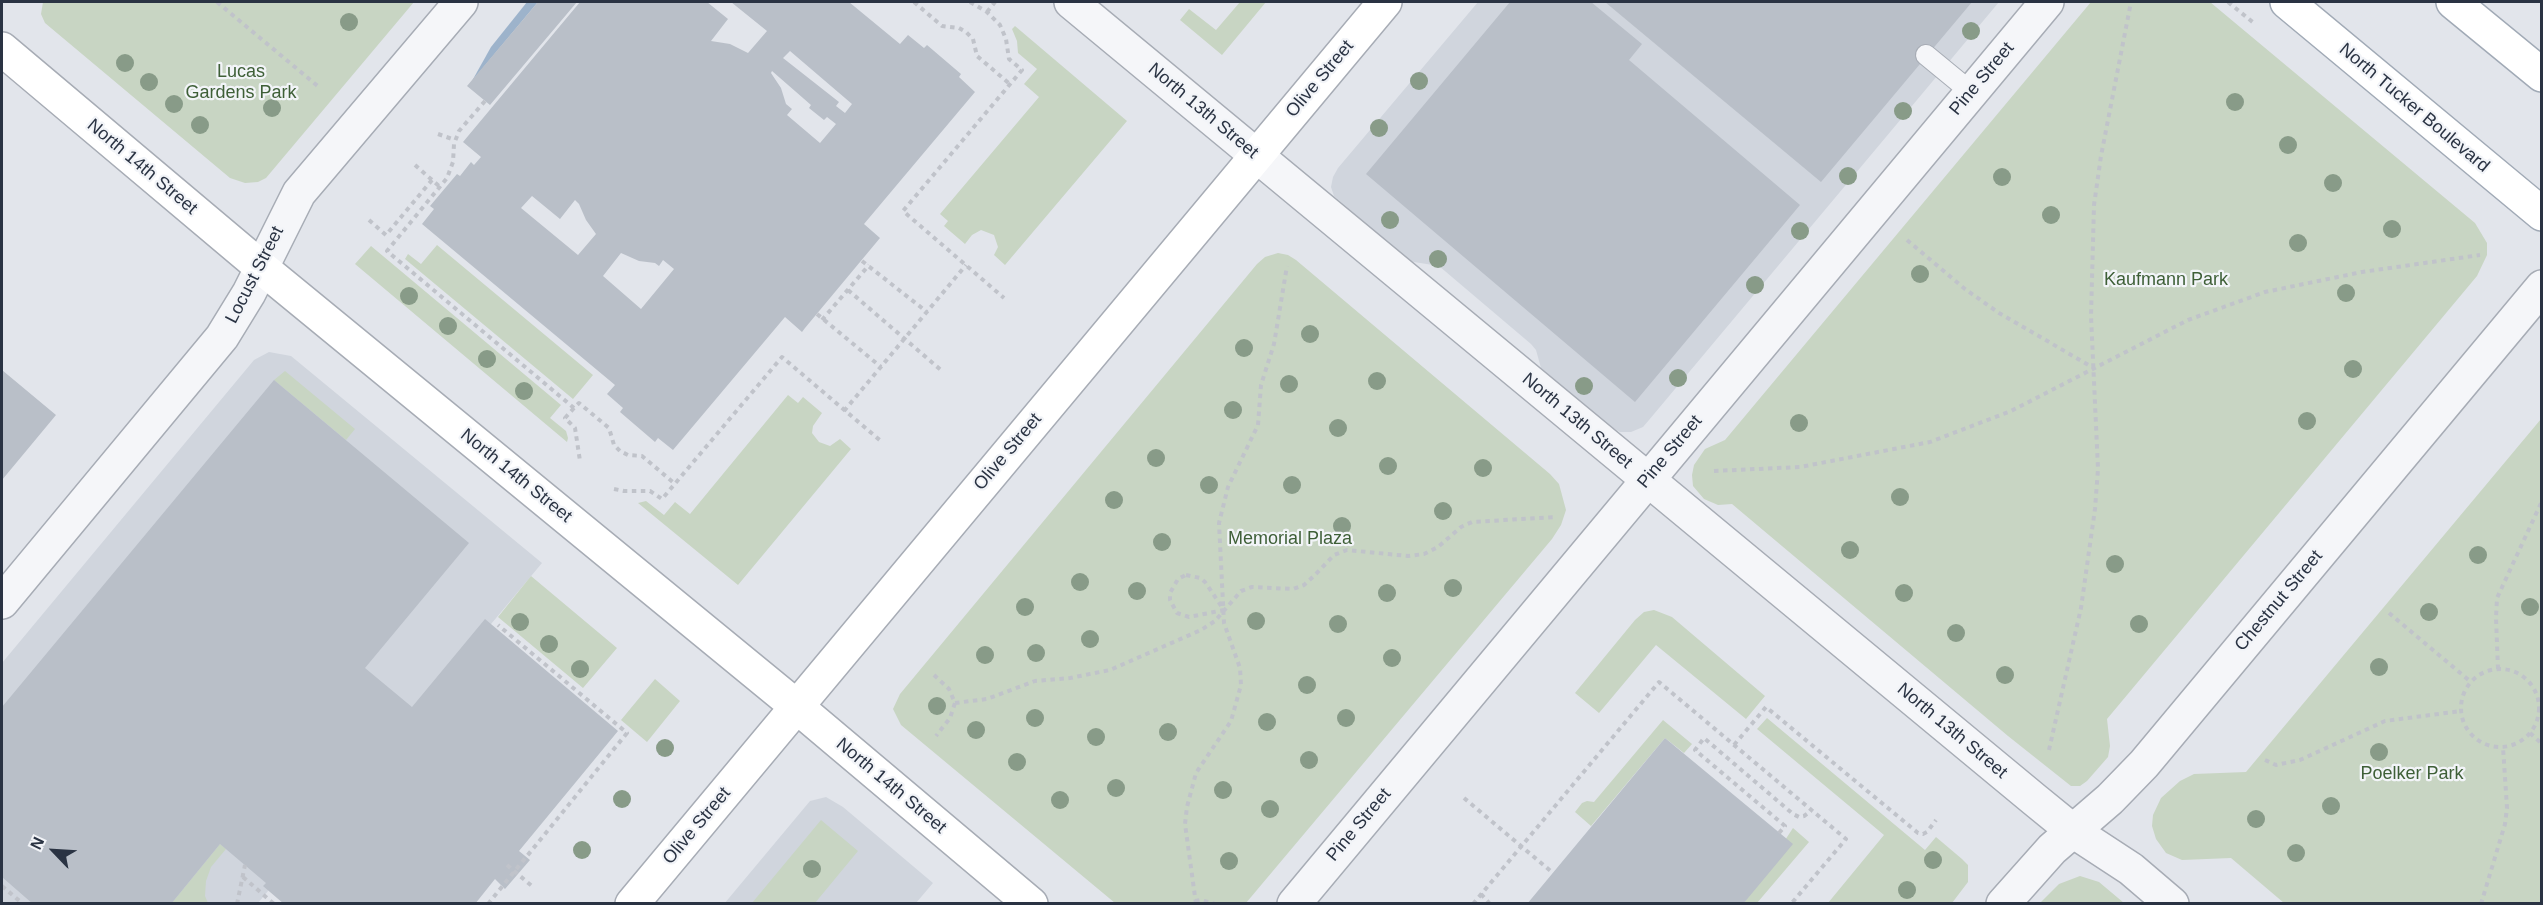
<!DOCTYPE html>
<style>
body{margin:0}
#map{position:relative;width:2543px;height:905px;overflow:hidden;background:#e2e5eb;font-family:Helvetica,sans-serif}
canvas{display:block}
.frame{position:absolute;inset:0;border:3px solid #2a3343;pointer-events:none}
.north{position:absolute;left:24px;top:821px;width:60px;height:60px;-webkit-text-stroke:4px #f2f4f8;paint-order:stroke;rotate:295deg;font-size:16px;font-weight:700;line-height:24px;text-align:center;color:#2a3343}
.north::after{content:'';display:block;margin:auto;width:21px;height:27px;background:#2a3343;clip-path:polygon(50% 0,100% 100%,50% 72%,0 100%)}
</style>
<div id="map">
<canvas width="2543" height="905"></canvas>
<div class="frame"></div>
<div class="north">N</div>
</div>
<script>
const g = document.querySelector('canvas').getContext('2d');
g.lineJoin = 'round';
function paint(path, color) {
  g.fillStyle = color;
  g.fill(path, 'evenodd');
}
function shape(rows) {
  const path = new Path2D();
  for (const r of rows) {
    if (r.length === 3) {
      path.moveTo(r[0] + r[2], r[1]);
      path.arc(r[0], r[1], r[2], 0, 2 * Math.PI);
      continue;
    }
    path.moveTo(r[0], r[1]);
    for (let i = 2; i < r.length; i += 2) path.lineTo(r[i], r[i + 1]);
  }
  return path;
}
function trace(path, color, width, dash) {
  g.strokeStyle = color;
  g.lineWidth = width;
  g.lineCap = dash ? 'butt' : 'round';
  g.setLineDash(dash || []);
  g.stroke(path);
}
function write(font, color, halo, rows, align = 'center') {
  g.font = font + ' Helvetica,sans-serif';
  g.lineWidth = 4.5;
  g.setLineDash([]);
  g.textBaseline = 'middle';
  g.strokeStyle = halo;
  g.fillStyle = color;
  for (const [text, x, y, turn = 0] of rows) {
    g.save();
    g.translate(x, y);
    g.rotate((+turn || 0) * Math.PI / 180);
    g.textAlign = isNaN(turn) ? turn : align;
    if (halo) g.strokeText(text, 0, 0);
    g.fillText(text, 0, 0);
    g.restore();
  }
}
paint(shape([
 [1478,2,1999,2,1649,420,1643,427,1631,432,1620,432,1609,426,1546,374,1541,368,1536,350,1531,344,1439,266,1414,262,1406,259,1334,196,1331,187,1333,177,1338,168],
 [269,352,291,356,542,563,258,903,2,904,2,663,254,360],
 [826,797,843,807,933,883,916,903,724,904,810,801]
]), '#d0d5dd');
paint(shape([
 [43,2,414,2,266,178,258,182,245,183,230,178,45,23,41,14],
 [1240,2,1266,2,1222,55,1180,20,1189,9,1216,30],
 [2091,2,2210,2,2475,223,2487,243,2487,255,2477,276,2107,719,2110,746,2108,757,2087,781,2080,786,2071,786,2008,736,1732,504,1718,505,1704,499,1693,486,1692,475,1694,465,1705,449,1725,440],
 [1015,26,1127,121,1005,265,994,255,998,247,994,235,981,230,972,235,965,244,944,226,948,221,940,214,1039,97,1024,84,1037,69,1018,53,1017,41,1012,29],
 [437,245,593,375,573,399,405,259,408,254,421,264],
 [371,246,561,405,550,418,566,431,568,438,567,442,355,264],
 [1278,253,1288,255,1296,260,1550,474,1559,484,1566,510,1561,525,1552,539,1246,903,1115,903,901,725,893,709,900,694,1257,264,1265,257],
 [285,371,355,429,346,440,274,380],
 [788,395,798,403,803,397,822,413,813,426,812,433,819,442,830,446,840,439,851,449,738,585,638,503,646,501,664,515,675,502,690,514],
 [2541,419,2541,903,2284,903,2231,858,2182,860,2166,853,2156,839,2152,826,2153,815,2161,798,2180,781,2194,774,2246,772],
 [531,576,617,648,583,688,498,617],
 [1654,610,1672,617,1765,696,1746,719,1656,645,1599,713,1575,693,1635,620,1644,612],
 [655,679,680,701,647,742,621,720],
 [1767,718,1925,850,1936,837,1962,859,1968,865,1968,882,1952,903,1828,903,1884,835,1757,729],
 [1663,720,1692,744,1684,753,1665,738,1591,826,1575,812,1582,803,1587,801,1594,802],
 [821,820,858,851,815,903,752,903],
 [1793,828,1809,842,1757,903,1743,904],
 [220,844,226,849,211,867,206,881,205,896,208,903,171,904],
 [2080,876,2099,882,2124,903,2040,903,2059,884]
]), '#c8d5c3');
paint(shape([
 [527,2,538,2,472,81,491,47]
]), '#9db3cb');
paint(shape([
 [538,2,577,2,490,105,467,86],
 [580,2,707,2,728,19,711,41,730,44,748,53,767,31,731,2,849,2,900,44,908,35,924,48,927,45,961,74,959,77,975,92,864,224,880,238,805,328,802,332,785,317,673,450,658,438,655,442,620,412,623,408,607,394,615,385,422,224,434,209,430,206,457,174,460,176,471,162,474,165,481,157,463,142],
 [790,51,852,104,845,113,836,106,839,102,783,58],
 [772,71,811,105,809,108,824,120,827,117,836,124,820,143,787,115,792,109,786,104,781,88,771,73],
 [532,196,560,219,575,200,579,204,586,220,596,234,578,255,521,208],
 [621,253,639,261,655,263,659,266,663,260,674,269,641,309,603,276],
 [1510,2,1591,2,1642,44,1629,60,1800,205,1635,402,1366,174],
 [1605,2,1972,2,1821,182],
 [2,370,56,415,2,480],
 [274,380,469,543,365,668,412,707,485,619,618,731,519,851,530,860,505,889,495,879,475,904,284,904,263,886,266,883,220,844,171,904,33,904,2,877,2,707],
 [1665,738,1793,844,1743,904,1527,904]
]), '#b9bfc8');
const service = shape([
 [1926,55,1971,92]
]);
const minor = shape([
 [1071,2,2035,800,2073,831,2131,869,2172,904],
 [2,602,222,337,249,293,299,193,461,2]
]);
const tertiary = shape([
 [1294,904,2047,2],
 [2003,904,2052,849,2110,799,2144,764,2542,287]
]);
const secondary = shape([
 [2,49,262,268,796,706,1031,904],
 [632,904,1385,2]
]);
const primary = shape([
 [2287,2,2542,214],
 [2453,2,2542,75]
]);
trace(service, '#a7acb5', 22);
trace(minor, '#a7acb5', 36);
trace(tertiary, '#a7acb5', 36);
trace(secondary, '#a7acb5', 36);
trace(primary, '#a1aab6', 36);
trace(shape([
 [217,2,320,88],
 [914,2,942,26,959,28,966,32,973,39,977,56,1011,85],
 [970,2,987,12,1000,25,1006,39,1009,59,1022,70,903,211,1004,298],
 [2228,2,2255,24],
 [987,12,995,2],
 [485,101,459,131,454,144,453,162,447,178,387,251,574,408,579,403,609,428,614,445,620,451,628,455,642,456,674,483],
 [438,134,455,140],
 [415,165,440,187],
 [369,220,386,235,432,180],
 [1907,240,1965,289,1999,313,2092,367],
 [862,261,927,312],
 [848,290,942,371],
 [817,314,881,367],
 [822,320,869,265],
 [574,408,565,418,575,428,580,461],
 [844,411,966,265],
 [1714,471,1800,467,1930,442,2011,411,2188,320,2265,292,2362,272,2480,255],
 [614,489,624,491,650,491,662,499,782,357,882,442],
 [1186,575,1200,578,1205,582,1224,610,1189,617,1177,613,1170,600,1170,593,1178,579,1186,575],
 [2389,613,2471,682],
 [2498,669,2496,618,2497,598,2542,501],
 [2500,708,39],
 [934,675,949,689,955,703,950,718,936,736],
 [955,703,987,699,1035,681,1070,678,1110,670,1201,630,1215,621,1241,591,1252,587,1293,589,1304,585,1314,576,1334,555,1347,550,1408,556,1424,554,1438,547,1461,527,1472,522,1555,517],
 [2530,733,2542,744],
 [1734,745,1766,707,1918,833,1923,834,1927,832,1936,820],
 [2049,750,2081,608,2095,509,2098,469,2091,316,2094,205,2101,156,2131,2],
 [2265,760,2276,765,2300,760,2385,721,2461,711],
 [1464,798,1553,873],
 [1779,833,1785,826,1695,750,1704,738,1793,814,1799,817,1804,816,1811,811],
 [507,865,533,887],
 [243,877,274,904],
 [2,886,23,904],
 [1481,894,1490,904],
 [1195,901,1201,900,1215,904],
 [237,904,245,865],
 [488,904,627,733,498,625],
 [1196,904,1185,824,1187,807,1196,773,1231,721,1241,685,1240,668,1224,623,1219,523,1228,487,1258,425,1261,385,1274,344,1287,266],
 [1473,904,1659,682,1846,839,1791,904],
 [2481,904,2505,824,2507,808,2503,747]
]), '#c0c3ca', 4, [4.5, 4.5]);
trace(service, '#f5f6f9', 20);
trace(minor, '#f5f6f9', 33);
trace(tertiary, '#f5f6f9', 33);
trace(secondary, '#fff', 33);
trace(primary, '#fff', 33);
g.fillStyle = '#889b88';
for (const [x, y] of [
 [349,22],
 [1971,31],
 [125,63],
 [1419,81],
 [149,82],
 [2235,102],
 [174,104],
 [272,108],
 [1903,111],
 [200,125],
 [1379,128],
 [2288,145],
 [1848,176],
 [2002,177],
 [2333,183],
 [2051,215],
 [1390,220],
 [2392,229],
 [1800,231],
 [2298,243],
 [1438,259],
 [1920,274],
 [1755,285],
 [2346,293],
 [409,296],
 [448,326],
 [1310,334],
 [1244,348],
 [487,359],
 [2353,369],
 [1678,378],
 [1377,381],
 [1289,384],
 [1584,386],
 [524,391],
 [1233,410],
 [2307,421],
 [1799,423],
 [1338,428],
 [1156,458],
 [1388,466],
 [1483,468],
 [1209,485],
 [1292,485],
 [1900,497],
 [1114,500],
 [1443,511],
 [1342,526],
 [1162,542],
 [1850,550],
 [2478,555],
 [2115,564],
 [1080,582],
 [1453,588],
 [1137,591],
 [1387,593],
 [1904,593],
 [1025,607],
 [2530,607],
 [2429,612],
 [1256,621],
 [520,622],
 [1338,624],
 [2139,624],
 [1956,633],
 [1090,639],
 [549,644],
 [1036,653],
 [985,655],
 [1392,658],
 [2379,667],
 [580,669],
 [2005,675],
 [1307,685],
 [937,706],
 [1035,718],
 [1346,718],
 [1267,722],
 [976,730],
 [1168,732],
 [1096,737],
 [665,748],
 [2379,752],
 [1309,760],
 [1017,762],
 [1116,788],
 [1223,790],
 [622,799],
 [1060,800],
 [2331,806],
 [1270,809],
 [2256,819],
 [582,850],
 [2296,853],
 [1933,860],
 [1229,861],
 [812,869],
 [1907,890]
]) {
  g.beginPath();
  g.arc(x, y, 9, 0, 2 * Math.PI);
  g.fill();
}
write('18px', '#3e5f37', '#f2f4f8', [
 ["Lucas",241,72],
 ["Gardens Park",241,93],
 ["Kaufmann Park",2166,280],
 ["Memorial Plaza",1290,539],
 ["Poelker Park",2412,774]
]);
write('18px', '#2a3343', '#f2f4f8', [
 ["Olive Street",1320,79,-50],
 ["Pine Street",1982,79,-50],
 ["North Tucker Boulevard",2414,108,40],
 ["North 13th Street",1203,111,40],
 ["North 14th Street",142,167,40],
 ["Locust Street",255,275,-63],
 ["North 13th Street",1577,421,40],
 ["Olive Street",1008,452,-50],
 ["Pine Street",1670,452,-50],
 ["North 14th Street",516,476,39],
 ["Chestnut Street",2279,601,-50],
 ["North 13th Street",1952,731,40],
 ["North 14th Street",891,786,40],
 ["Pine Street",1359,825,-50],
 ["Olive Street",697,826,-50]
]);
</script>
